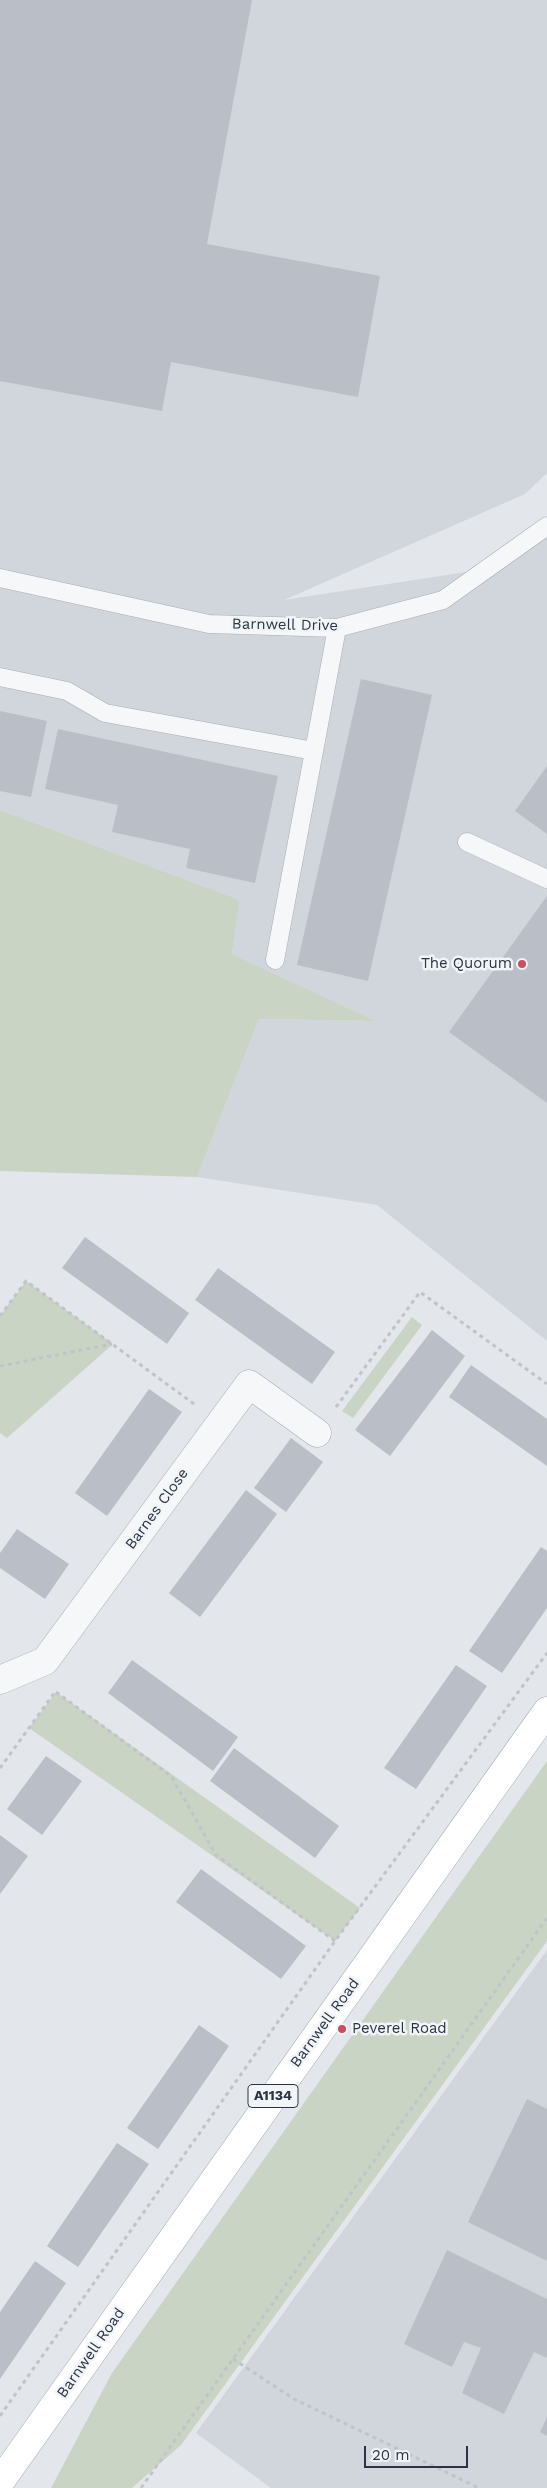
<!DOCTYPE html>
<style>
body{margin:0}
#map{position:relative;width:547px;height:2488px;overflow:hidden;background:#e3e6eb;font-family:"Work Sans",sans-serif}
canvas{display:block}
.scale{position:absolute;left:364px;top:2446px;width:104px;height:22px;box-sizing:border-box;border:2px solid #2b3442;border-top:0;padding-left:6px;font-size:15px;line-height:18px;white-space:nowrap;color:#2b3442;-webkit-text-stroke:4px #f2f5f8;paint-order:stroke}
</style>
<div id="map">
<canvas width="547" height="2488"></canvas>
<div class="scale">20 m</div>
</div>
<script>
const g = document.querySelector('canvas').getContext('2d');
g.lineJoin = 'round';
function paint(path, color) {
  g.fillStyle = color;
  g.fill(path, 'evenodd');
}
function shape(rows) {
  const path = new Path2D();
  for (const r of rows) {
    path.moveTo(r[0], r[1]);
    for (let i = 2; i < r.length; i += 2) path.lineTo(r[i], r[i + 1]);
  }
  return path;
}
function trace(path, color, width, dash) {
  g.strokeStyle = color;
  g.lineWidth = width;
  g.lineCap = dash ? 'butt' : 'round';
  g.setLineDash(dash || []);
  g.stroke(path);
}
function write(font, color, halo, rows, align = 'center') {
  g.font = font + ' "Work Sans",sans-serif';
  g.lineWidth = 5;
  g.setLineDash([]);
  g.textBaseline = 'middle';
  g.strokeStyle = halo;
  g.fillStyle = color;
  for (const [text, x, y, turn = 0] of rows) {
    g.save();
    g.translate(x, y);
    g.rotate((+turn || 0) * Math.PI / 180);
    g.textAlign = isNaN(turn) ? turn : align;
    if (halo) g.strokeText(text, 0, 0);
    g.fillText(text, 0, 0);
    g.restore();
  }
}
paint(shape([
 [0,0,547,0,547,473,525,494,284,600,473,571,547,530,547,1341,377,1205,197,1177,259,1019,374,1021,232,954,238,900,0,810],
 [547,1950,547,2488,271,2488,196,2433]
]), '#d1d5dc');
paint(shape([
 [0,810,239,900,232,954,375,1021,259,1019,197,1177,0,1171],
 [26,1281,113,1344,7,1438,0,1433,0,1316],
 [412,1317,422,1325,353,1418,342,1411],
 [56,1692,360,1908,335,1941,29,1728],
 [547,1761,547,1941,181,2445,132,2488,51,2488,112,2373]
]), '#c9d4c4');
paint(shape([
 [0,0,252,0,207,244,380,276,358,397,171,362,162,411,0,381],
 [361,679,432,695,368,981,297,965],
 [0,711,47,721,31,797,0,791],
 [58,729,278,776,255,883,186,868,190,849,112,832,118,805,45,789],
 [547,766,547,834,515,811],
 [547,896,547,1103,449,1032],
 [85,1237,189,1313,167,1344,62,1268],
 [218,1268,335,1352,312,1384,195,1300],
 [432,1330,465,1356,390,1456,355,1430],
 [471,1365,547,1419,547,1466,449,1397],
 [149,1389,182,1412,107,1516,75,1493],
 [291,1438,323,1462,286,1512,254,1488],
 [246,1490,277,1514,200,1617,169,1593],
 [17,1529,69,1564,45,1599,0,1568,0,1553],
 [541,1547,547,1551,547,1608,502,1673,469,1651],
 [132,1660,238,1737,213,1771,108,1693],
 [456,1665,487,1686,416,1789,384,1768],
 [234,1748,339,1826,315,1858,210,1781],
 [46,1756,82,1781,42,1835,7,1809],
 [0,1835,28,1856,0,1894],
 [201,1869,306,1946,281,1979,176,1902],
 [199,2025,229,2046,158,2149,127,2128],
 [527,2099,547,2109,547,2261,468,2222],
 [117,2143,149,2164,78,2267,47,2246],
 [447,2250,547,2299,547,2358,534,2352,504,2414,462,2393,481,2348,464,2342,452,2367,404,2344],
 [35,2261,66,2283,0,2379,0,2312],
 [547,2417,547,2436,540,2432]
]), '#babfc7');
const service = shape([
 [0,578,209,624,337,628,443,600,547,526],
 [0,677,67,691,105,713,314,751],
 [467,842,547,879],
 [275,960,337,628]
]);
const minor = shape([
 [0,1680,45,1661,249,1384,317,1433]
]);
const primary = shape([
 [0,2482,547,1711]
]);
trace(service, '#a8adb5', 19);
trace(minor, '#a8adb5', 29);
trace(primary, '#a2abb6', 29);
trace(shape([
 [0,1316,26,1281,194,1404],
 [0,1366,112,1344],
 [336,1407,420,1292,547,1384],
 [56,1692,171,1776,216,1855,335,1941],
 [0,1768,55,1692],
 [233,2359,294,2399,479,2488],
 [0,2416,335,1941,547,1653],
 [141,2488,547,1918]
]), '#c0c4c9', 3, [4, 4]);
trace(service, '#f5f7f9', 18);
trace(minor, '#f5f7f9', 28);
trace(primary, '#fff', 28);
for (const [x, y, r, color] of [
 [522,964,5,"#cc4c62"],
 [342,2029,5,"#cc4c62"]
]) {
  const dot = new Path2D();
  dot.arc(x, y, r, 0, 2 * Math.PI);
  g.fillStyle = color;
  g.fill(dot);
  trace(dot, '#f2f5f8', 2);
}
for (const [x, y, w] of [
 [273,2096,50]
]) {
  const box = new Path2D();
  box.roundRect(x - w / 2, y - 11.5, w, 23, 4);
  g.fillStyle = '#f2f5f8';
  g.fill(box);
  trace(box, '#2b3442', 1);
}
write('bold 14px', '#2b3442', null, [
 ["A1134",273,2096]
]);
write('15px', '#2b3442', '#f2f5f8', [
 ["Barnwell Drive",285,625,1],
 ["Barnes Close",157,1509,-54],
 ["Barnwell Road",325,2023,-54],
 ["Barnwell Road",91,2353,-55]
]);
write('15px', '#2b3442', '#f2f5f8', [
 ["The Quorum",512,964],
 ["Peverel Road",352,2029,"left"]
], 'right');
</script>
